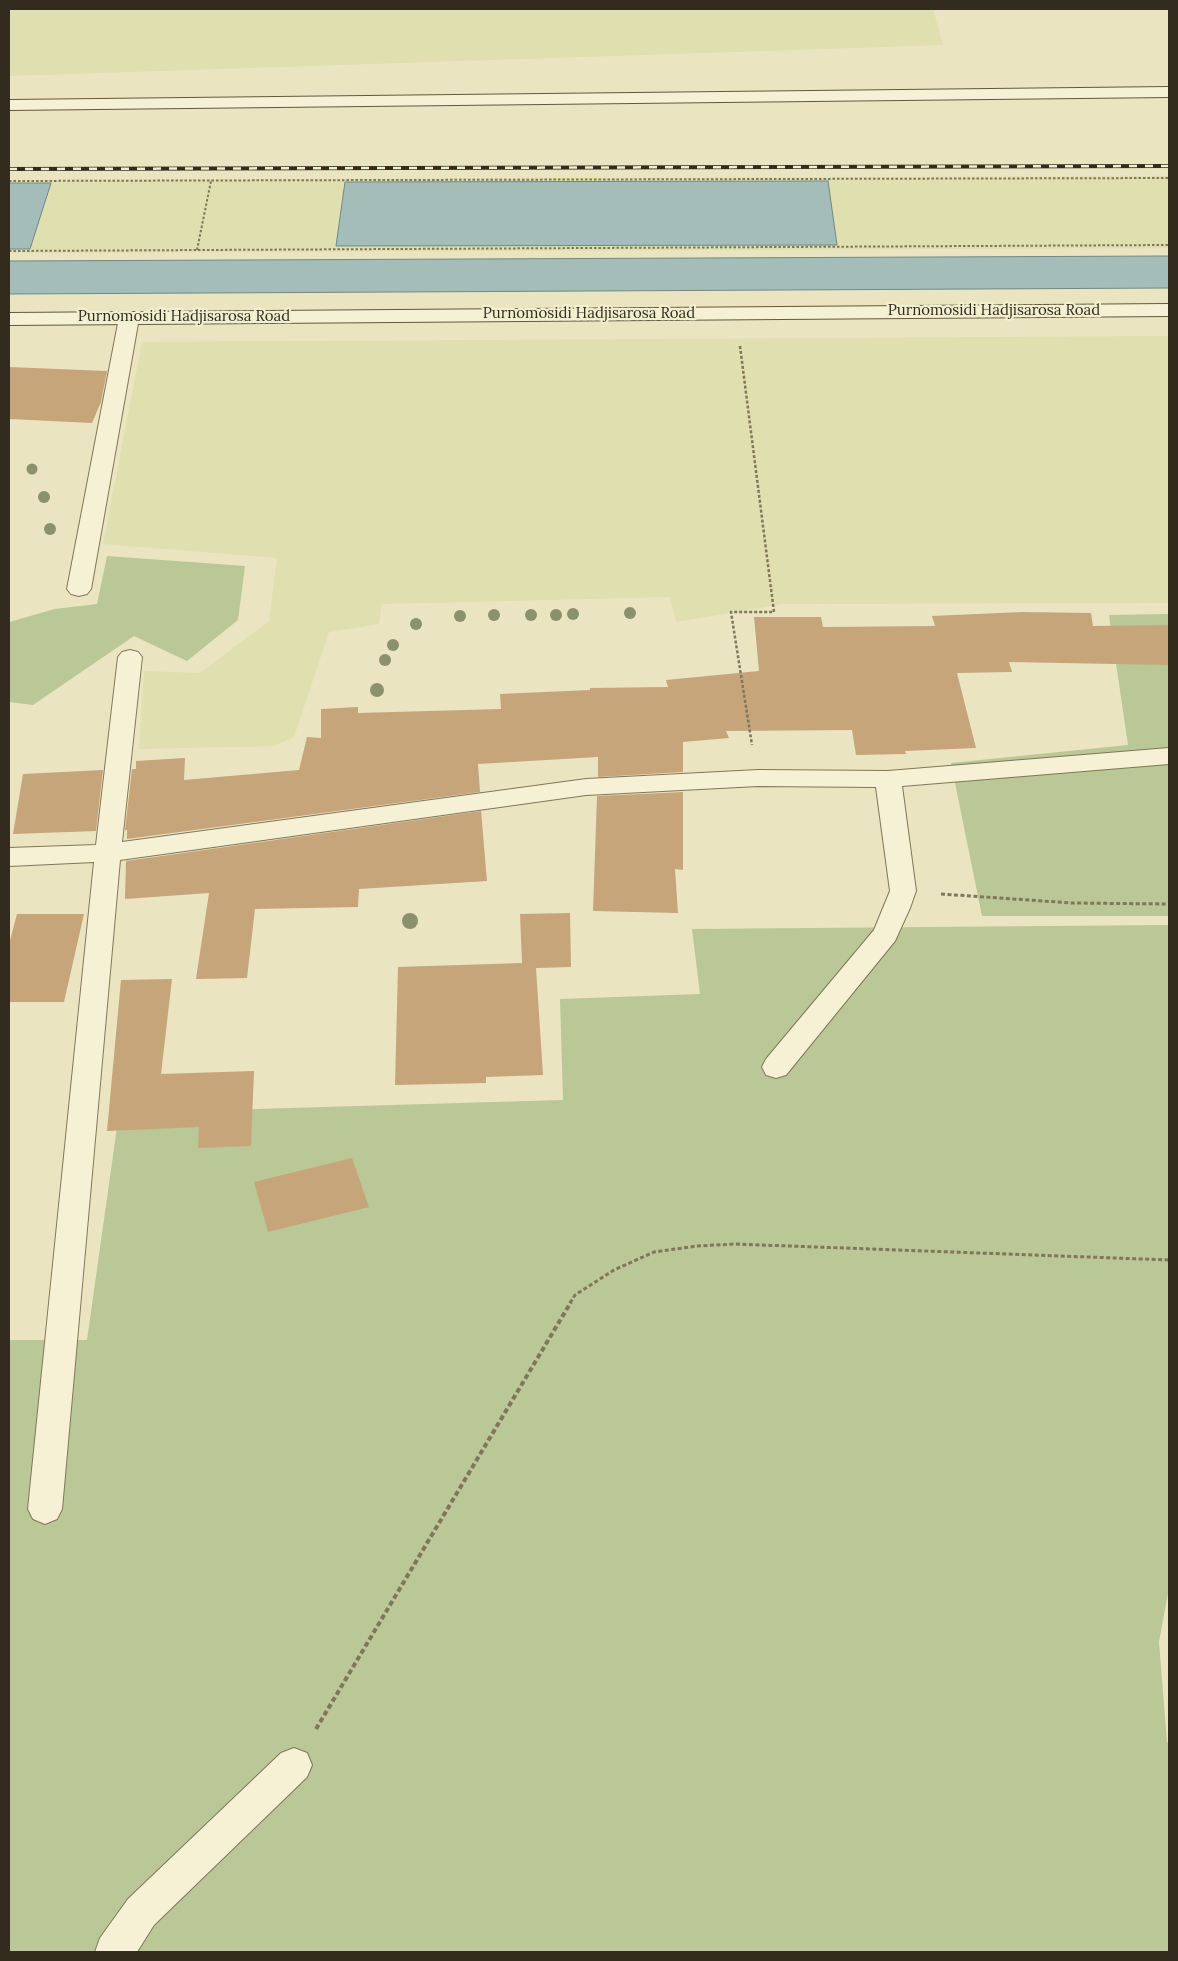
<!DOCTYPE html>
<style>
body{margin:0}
#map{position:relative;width:1178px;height:1961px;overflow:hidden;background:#eae4c1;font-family:Lora,serif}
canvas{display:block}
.frame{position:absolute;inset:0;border:10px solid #332b1d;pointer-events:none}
</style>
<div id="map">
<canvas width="1178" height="1961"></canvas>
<div class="frame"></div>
</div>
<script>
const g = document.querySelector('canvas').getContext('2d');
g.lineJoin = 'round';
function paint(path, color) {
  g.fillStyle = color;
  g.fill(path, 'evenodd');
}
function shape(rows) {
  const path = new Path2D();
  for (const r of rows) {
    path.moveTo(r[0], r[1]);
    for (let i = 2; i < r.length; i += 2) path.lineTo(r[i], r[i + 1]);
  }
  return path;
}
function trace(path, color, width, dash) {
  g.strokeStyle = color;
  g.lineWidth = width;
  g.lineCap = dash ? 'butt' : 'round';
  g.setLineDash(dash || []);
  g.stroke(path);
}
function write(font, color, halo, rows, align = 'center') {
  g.font = font + ' Lora,serif';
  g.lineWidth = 4.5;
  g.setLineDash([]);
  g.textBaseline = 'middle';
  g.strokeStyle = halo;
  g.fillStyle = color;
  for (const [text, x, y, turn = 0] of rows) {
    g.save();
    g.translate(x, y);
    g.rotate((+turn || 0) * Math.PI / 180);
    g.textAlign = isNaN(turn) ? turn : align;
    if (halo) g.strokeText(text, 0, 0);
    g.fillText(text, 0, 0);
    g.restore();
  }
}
paint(shape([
 [9,9,933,9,943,45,9,76],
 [1169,176,1169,248,9,253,9,180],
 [1169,336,1169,603,782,604,676,622,670,597,382,604,379,624,329,632,294,737,274,746,139,749,144,671,200,673,269,621,277,558,103,544,142,342]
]), '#dfdfaf');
paint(shape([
 [107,556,245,566,238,620,187,661,134,636,33,705,9,702,9,622,55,609,97,604],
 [1169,614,1169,916,982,916,951,763,1128,745,1109,615],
 [1169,925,1169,1588,1159,1642,1167,1742,1169,1744,1169,1952,9,1952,9,1340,87,1340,119,1113,563,1100,560,999,700,994,692,929]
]), '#bac796');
const water = shape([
 [828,181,837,245,336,246,345,182,828,181],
 [9,183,51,183,30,249,9,249,9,183],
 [1169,256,1169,288,9,294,9,261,1169,256]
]);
paint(water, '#a4bdb9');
trace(water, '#6c8a87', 1);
paint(shape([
 [9,367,107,371,101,402,92,423,9,419],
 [1022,612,1091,613,1093,626,1169,625,1169,665,1009,662,1012,672,957,673,976,748,905,751,906,754,856,755,852,730,726,731,729,738,683,742,683,772,598,777,598,757,478,764,480,792,127,839,127,830,125,830,132,769,136,769,136,761,185,758,184,780,299,770,307,737,321,738,321,709,358,707,358,713,501,709,500,694,590,690,590,688,668,687,666,680,759,671,754,617,821,617,823,627,935,626,932,616],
 [103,770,96,831,13,834,23,774],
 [683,792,683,870,675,869,678,913,593,911,597,796],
 [481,811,487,881,359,889,358,907,255,909,247,978,196,979,209,893,125,899,126,861],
 [570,913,571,967,536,968,543,1075,486,1077,486,1083,395,1085,398,967,522,963,520,914],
 [17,914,84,914,64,1002,9,1002,9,944],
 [172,979,161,1074,254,1071,251,1146,198,1148,199,1127,107,1131,121,980],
 [352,1158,369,1207,268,1232,254,1182]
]), '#c6a57a');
const street = shape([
 [129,312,136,314,139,318,91,589,87,594,79,596,71,594,67,589,119,318,122,314,129,312],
 [130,650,138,652,142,657,122,842,586,779,758,770,888,771,1169,748,1169,764,902,786,916,891,910,908,895,941,786,1075,776,1078,766,1075,762,1067,766,1059,874,930,890,891,876,787,758,786,586,795,120,860,62,1509,57,1519,45,1524,33,1519,28,1509,94,862,9,866,9,848,96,845,118,657,122,652,130,650],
 [294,1748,307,1753,312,1765,307,1777,154,1925,137,1952,95,1952,100,1938,128,1899,281,1753,294,1748]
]);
const secondary = shape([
 [1169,87,1169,97,9,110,9,100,1169,87],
 [1169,304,1169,316,9,325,9,313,1169,304]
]);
trace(street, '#82765a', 2);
trace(secondary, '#64573e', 2);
trace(shape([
 [9,181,1169,178],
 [197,250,211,181],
 [9,251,1169,245]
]), '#82765a', 2, [2.5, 2]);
trace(shape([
 [740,346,774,612,731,612,752,745]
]), '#82765a', 2.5, [3, 2]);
trace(shape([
 [941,894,1072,903,1169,904],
 [570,1303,575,1295,614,1270,654,1252,697,1246,735,1244,1169,1260]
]), '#82765a', 3, [4, 2.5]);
trace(shape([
 [316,1729,571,1302]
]), '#82765a', 4, [5, 3]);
paint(street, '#f6f1d4');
paint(secondary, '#f6f1d4');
const rail = shape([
 [9,169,1169,166]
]);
trace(rail, '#332b1d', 4);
trace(rail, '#f2eed0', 2.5, [8]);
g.fillStyle = '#8b926b';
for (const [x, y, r] of [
 [32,469,5.5],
 [44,497,6],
 [50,529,6],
 [630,613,6],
 [573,614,6],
 [494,615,6],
 [531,615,6],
 [556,615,6],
 [460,616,6],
 [416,624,6],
 [393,645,6],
 [385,660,6],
 [377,690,7],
 [410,921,8]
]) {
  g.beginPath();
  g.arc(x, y, r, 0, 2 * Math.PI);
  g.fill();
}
write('15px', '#332b1d', '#f2eed0', [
 ["Purnomosidi Hadjisarosa Road",994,311],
 ["Purnomosidi Hadjisarosa Road",589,314],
 ["Purnomosidi Hadjisarosa Road",184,317]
]);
</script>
